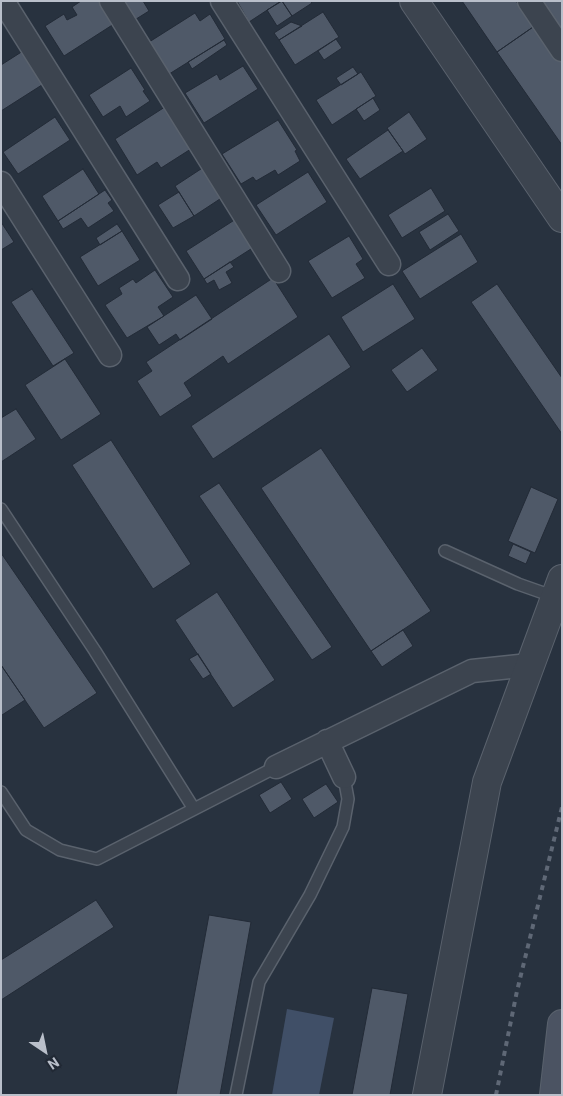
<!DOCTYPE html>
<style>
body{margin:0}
#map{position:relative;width:563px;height:1096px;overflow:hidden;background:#28323f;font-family:Roboto,sans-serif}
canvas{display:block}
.frame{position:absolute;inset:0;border:2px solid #b9bfca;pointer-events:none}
.north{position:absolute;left:20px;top:1026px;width:50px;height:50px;-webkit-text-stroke:4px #212935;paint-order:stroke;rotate:146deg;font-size:14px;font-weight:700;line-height:20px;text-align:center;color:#b9bfca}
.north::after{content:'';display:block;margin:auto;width:18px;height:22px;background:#b9bfca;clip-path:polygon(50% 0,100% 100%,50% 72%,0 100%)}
</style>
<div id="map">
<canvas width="563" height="1096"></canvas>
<div class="frame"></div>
<div class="north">N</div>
</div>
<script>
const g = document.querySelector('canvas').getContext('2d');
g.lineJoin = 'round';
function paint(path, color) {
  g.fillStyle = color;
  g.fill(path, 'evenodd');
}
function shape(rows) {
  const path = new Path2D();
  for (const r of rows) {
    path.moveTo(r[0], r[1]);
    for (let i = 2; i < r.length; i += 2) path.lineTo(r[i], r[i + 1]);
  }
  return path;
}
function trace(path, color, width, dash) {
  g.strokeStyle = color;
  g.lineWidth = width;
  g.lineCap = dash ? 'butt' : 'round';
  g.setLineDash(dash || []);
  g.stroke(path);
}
paint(shape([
 [287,1009,334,1018,319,1095,272,1095]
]), '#404f67');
const building = shape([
 [81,1,104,1,117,22,64,56,45,26,64,14,67,20,77,15,72,7,81,1],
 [120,1,143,1,149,11,133,21,120,1],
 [237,1,281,1,249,22,237,1],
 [282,1,292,16,277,26,267,10,282,1],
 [282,1,310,1,312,3,292,16,282,1],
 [462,1,516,1,533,27,497,52,462,1],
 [542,1,562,1,562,32,542,1],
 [323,12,339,37,295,65,279,40,323,12],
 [195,13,200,21,210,14,225,39,166,76,146,44,195,13],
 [291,22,302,26,279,40,274,33,291,22],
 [536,25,562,62,562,145,497,52,536,25],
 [336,39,342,48,324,60,318,51,336,39],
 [224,40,227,45,192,69,188,62,224,40],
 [23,51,45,83,1,111,1,65,23,51],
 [243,66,258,89,204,123,185,93,217,74,220,80,243,66],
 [353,67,358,74,341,85,336,78,353,67],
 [131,68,145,90,143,91,150,101,126,117,120,106,103,117,89,95,131,68],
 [361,72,376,96,332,125,316,100,361,72],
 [373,98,380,110,364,121,356,109,373,98],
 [168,105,194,147,161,168,157,162,137,175,115,139,168,105],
 [409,112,427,139,405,154,387,128,409,112],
 [55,117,70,140,18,174,3,152,55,117],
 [278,120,297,150,295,151,300,161,278,175,275,170,256,181,253,177,241,184,222,154,278,120],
 [388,130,403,151,360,179,346,159,388,130],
 [207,165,226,195,194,216,175,186,207,165],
 [83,169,99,194,58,221,42,196,83,169],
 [308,172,327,202,276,235,256,205,308,172],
 [431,188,445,211,402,238,388,215,431,188],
 [105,190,112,200,108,203,114,211,88,228,81,218,63,229,58,221,105,190],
 [179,192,194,216,173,228,158,205,179,192],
 [448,214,459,231,430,250,419,232,448,214],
 [236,219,254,247,204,279,186,251,236,219],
 [1,222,14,242,1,250,1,222],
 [117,224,122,231,100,245,96,238,117,224],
 [122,231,140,260,98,286,80,257,122,231],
 [461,234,478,262,420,299,402,271,461,234],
 [349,236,363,259,356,264,365,278,332,298,308,261,349,236],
 [230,262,234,267,226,272,232,283,219,290,214,280,207,284,204,279,230,262],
 [155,270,173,297,158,307,164,316,127,338,105,305,122,294,119,288,133,279,136,283,155,270],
 [273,278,298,317,228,364,223,356,184,383,192,396,160,417,137,381,152,371,146,362,273,278],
 [393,284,415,319,363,352,341,317,393,284],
 [497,284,562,378,562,434,471,302,497,284],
 [32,289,74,353,53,366,11,302,32,289],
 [196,295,212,319,180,340,176,334,159,345,147,327,196,295],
 [329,334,351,367,213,459,191,426,329,334],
 [422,348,438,370,407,392,391,370,422,348],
 [65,359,101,414,61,440,25,385,65,359],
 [16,409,36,439,1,462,1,418,16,409],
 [111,440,191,564,153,589,72,465,111,440],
 [321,448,431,611,371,651,261,488,321,448],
 [219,483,332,647,312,660,199,496,219,483],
 [531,487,558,499,535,553,508,541,531,487],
 [513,544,531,552,526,564,508,556,513,544],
 [1,553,97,693,44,728,1,665,1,553],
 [217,592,275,680,233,708,175,620,217,592],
 [403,630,413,646,382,667,371,651,403,630],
 [198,654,211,674,203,679,189,659,198,654],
 [1,665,25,700,2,715,1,714,1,665],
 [281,782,292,799,270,813,259,795,281,782],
 [326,784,338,802,314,818,302,799,326,784],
 [96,900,114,927,1,1000,1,960,96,900],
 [209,915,251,922,220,1095,176,1095,209,915],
 [372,988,408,994,390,1095,352,1095,372,988]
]);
paint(building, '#4f5968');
trace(building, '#232b37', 1);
const service = shape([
 [1,509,95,651,194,809],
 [445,551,518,584,555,597],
 [1,792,26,830,60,850,97,859,276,767],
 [236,1095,259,982,310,895,343,827,348,799,344,777]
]);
const minor = shape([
 [3,1,178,279],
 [111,1,279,271],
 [222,1,389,264],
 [529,1,562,50],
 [1,183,110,355],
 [327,741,344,777],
 [276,767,472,671,529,665]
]);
const tertiary = shape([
 [414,1,562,218],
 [427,1095,487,782,562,579]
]);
const secondary = shape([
 [554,1095,562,1024]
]);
trace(service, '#5a626d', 14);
trace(minor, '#5a626d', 25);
trace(tertiary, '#5a626d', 30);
trace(secondary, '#5a626d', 30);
trace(service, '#3c444f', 11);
trace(minor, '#3c444f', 22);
trace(tertiary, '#3c444f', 28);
trace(secondary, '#4b5362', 28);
trace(shape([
 [496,1095,517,991,562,807]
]), '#5f6876', 4, [5, 5]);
</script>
